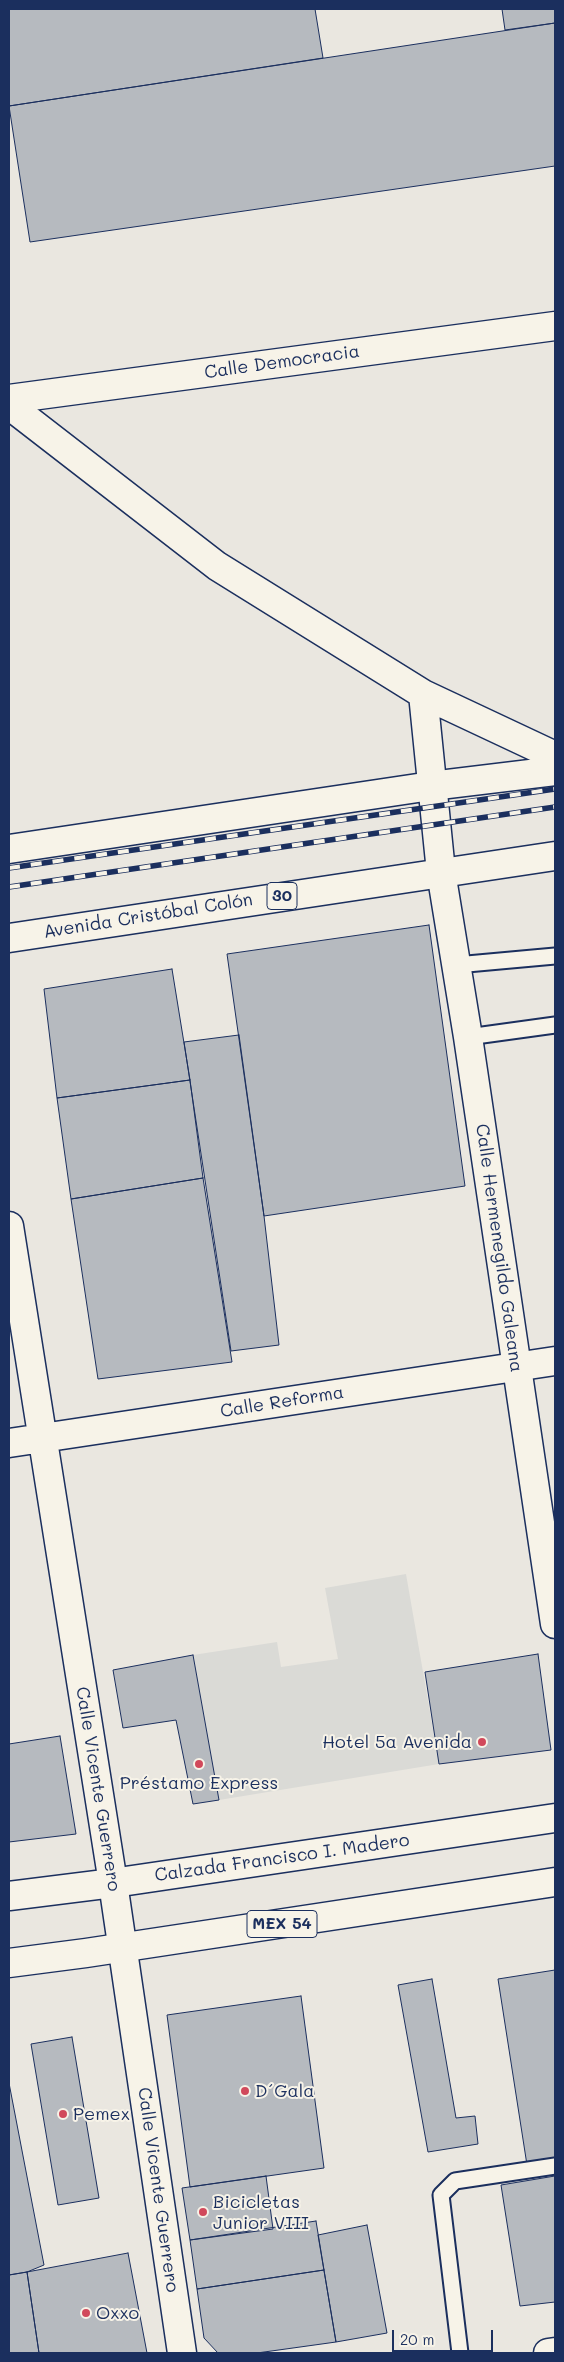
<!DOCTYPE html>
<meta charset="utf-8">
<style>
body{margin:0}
#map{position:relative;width:564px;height:2362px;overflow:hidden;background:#eae7e0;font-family:Mali,sans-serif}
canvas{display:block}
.frame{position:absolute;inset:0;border:10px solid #1b2f5e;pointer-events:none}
.scale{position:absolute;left:392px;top:2330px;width:101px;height:22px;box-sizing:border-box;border:2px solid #1b2f5e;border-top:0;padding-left:6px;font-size:15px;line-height:18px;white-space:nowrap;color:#1b2f5e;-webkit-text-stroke:4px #f7f3e8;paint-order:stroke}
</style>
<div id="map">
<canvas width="564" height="2362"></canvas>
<div class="frame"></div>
<div class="scale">20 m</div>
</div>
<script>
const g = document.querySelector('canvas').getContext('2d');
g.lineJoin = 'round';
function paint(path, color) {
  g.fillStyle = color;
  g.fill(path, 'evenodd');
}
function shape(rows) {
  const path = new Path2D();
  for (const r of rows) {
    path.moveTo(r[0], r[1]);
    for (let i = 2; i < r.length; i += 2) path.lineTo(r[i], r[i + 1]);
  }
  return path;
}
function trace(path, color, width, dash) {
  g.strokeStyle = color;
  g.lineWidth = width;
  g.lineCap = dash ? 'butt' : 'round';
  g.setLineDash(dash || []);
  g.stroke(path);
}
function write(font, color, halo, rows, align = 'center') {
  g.font = font + ' Mali,sans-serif';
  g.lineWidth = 4;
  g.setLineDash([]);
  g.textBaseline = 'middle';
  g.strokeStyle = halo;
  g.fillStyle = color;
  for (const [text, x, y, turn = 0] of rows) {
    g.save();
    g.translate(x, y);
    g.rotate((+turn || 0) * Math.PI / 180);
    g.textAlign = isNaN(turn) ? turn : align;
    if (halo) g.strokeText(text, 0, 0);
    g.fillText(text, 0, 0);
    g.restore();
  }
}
paint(shape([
 [406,1574,439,1764,219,1800,193,1655,277,1642,281,1667,338,1659,325,1588]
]), '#dadad6');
const building = shape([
 [9,9,315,9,323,58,9,106,9,9],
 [502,9,555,9,555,23,505,30,502,9],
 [555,23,555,166,30,242,9,106,555,23],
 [429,925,465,1186,264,1216,227,954,429,925],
 [172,969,190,1080,57,1098,44,989,172,969],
 [239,1035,264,1216,279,1345,231,1351,184,1042,239,1035],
 [190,1080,203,1178,71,1199,57,1098,190,1080],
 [203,1178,232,1362,98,1379,71,1199,203,1178],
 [538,1654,551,1750,439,1764,425,1672,538,1654],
 [193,1655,219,1800,193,1804,176,1720,123,1728,113,1670,193,1655],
 [60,1736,76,1834,9,1842,9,1744,60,1736],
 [555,1970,555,2160,527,2165,498,1979,555,1970],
 [432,1979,456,2118,475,2116,478,2144,428,2152,398,1985,432,1979],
 [301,1996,324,2168,190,2187,167,2015,301,1996],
 [72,2037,99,2198,58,2205,31,2044,72,2037],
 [9,2083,44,2265,27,2272,9,2275,9,2083],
 [266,2176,273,2229,190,2240,182,2188,266,2176],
 [555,2176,555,2302,520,2306,501,2185,555,2176],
 [316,2221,324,2270,197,2289,190,2240,316,2221],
 [367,2225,387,2333,336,2342,318,2235,367,2225],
 [128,2253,147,2353,39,2353,27,2272,128,2253],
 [324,2270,336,2342,257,2353,218,2353,204,2338,197,2289,324,2270],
 [27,2272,39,2353,9,2353,9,2275,27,2272]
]);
paint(building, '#b6babf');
trace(building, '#1b2f5e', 1);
const service = shape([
 [456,965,555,956],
 [468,1037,555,1025],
 [460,2353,441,2195,455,2181,555,2166]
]);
const minor = shape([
 [9,399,555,326],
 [441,872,468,1037,555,1624],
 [548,2353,555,2352]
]);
const tertiary = shape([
 [9,405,217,566,423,694,555,756],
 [423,694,441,872],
 [9,1226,113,1883,182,2353],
 [9,1443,555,1361]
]);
const primary = shape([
 [9,849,431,786,555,771],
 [9,938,555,856],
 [9,1896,113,1883,555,1818],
 [9,1963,86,1953,555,1882]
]);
trace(service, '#1b2f5e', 19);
trace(minor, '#1b2f5e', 31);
trace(tertiary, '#1b2f5e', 31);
trace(primary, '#1b2f5e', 31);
trace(service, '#f7f3e8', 15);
trace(minor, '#f7f3e8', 28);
trace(tertiary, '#f7f3e8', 28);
trace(primary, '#f7f3e8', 28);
const rail = shape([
 [9,868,555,789],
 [9,887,555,807]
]);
trace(rail, '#1b2f5e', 5.5);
trace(rail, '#f7f3e8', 4, [11]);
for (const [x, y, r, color] of [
 [482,1742,5,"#d1495b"],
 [199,1764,5,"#d1495b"],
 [245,2091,5,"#d1495b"],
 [63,2114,5,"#d1495b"],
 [203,2212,5,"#d1495b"],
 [86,2313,5,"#d1495b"]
]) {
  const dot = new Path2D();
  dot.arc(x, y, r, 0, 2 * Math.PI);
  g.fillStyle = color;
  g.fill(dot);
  trace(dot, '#f7f3e8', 2);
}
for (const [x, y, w] of [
 [282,896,30],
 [282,1924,70]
]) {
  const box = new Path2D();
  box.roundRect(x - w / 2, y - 13.5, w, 27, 4);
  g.fillStyle = '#f7f3e8';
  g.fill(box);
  trace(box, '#1b2f5e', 1);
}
write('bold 16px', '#1b2f5e', null, [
 ["30",282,896],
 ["MEX 54",282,1924]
]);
write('18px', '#1b2f5e', '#f7f3e8', [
 ["Calle Democracia",282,362,-8],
 ["Avenida Cristóbal Colón",148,916,-9],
 ["Calle Hermenegildo Galeana",499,1248,82],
 ["Calle Reforma",282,1402,-9],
 ["Calle Vicente Guerrero",98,1789,81],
 ["Calzada Francisco I. Madero",282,1858,-8],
 ["Calle Vicente Guerrero",158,2190,82]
]);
write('18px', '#1b2f5e', '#f7f3e8', [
 ["Hotel 5a Avenida",472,1742,"right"],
 ["Préstamo Express",199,1783,"center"],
 ["D´Gala",255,2091],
 ["Pemex",73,2114],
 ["Bicicletas",213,2202],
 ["Junior VIII",213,2223],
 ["Oxxo",96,2313]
], 'left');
</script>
